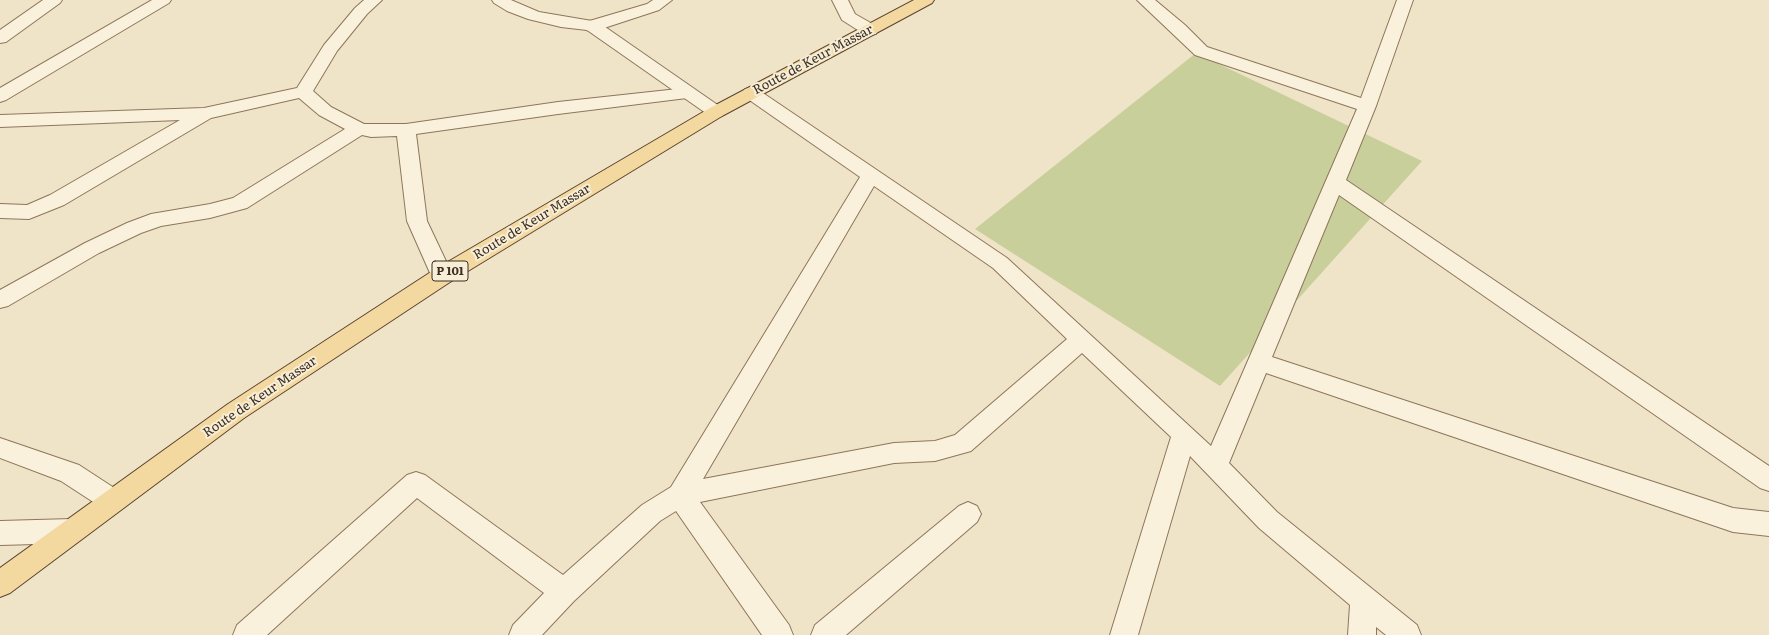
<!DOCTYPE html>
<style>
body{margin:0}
canvas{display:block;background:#f0e4c8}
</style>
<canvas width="1769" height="635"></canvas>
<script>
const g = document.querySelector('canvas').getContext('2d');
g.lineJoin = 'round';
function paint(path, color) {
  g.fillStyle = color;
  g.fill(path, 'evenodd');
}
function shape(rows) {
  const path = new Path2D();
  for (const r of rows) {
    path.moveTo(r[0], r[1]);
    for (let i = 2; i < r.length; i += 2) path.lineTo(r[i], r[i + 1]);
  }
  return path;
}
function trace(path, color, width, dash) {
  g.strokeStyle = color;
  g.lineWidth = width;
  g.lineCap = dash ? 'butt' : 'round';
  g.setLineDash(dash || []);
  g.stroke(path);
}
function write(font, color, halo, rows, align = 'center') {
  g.font = font + ' Literata,serif';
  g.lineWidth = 4;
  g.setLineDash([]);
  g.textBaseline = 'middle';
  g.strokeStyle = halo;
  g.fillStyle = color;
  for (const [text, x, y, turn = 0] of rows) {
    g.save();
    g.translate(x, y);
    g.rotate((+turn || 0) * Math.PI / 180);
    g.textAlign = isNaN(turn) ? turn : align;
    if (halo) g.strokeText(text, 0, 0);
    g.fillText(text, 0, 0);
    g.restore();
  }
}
paint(shape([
 [1196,53,1422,161,1220,386,975,229]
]), '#c9cf9b');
const minor = shape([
 [43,0,62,0,60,3,6,42,0,43,0,30,43,0],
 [152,0,171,0,169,3,6,100,0,102,0,88,152,0],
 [364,0,382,0,367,14,337,51,313,91,331,107,364,124,406,124,558,102,687,88,693,89,696,93,693,97,687,98,558,114,416,134,427,221,453,276,450,282,442,284,434,282,407,221,397,136,371,137,362,135,247,208,210,218,161,226,141,233,99,253,8,306,0,308,0,290,85,243,127,223,151,214,210,204,233,198,345,129,319,115,299,98,211,118,64,205,29,219,0,218,0,204,27,205,50,195,180,120,0,127,0,115,204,108,297,88,324,45,355,8,364,0],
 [653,0,672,0,659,10,598,30,592,31,586,30,584,26,586,22,647,4,653,0],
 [832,0,848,0,855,14,876,26,878,30,876,34,870,35,864,34,842,20,832,0],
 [1137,0,1155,0,1185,25,1207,47,1361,98,1397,0,1413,0,1376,106,1346,180,1769,466,1769,491,1760,488,1339,195,1272,357,1733,508,1769,512,1769,536,1733,532,1266,373,1229,463,1277,512,1417,625,1421,635,1386,635,1376,627,1376,635,1348,635,1350,605,1259,528,1190,456,1138,635,1110,635,1171,437,1082,353,971,451,935,461,894,463,700,502,789,625,793,635,762,635,676,511,660,521,574,601,542,635,509,635,513,625,544,593,417,498,267,635,233,635,237,625,407,475,416,472,425,475,563,575,642,505,671,487,860,177,745,97,742,93,745,89,751,88,757,89,1007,258,1211,446,1357,109,1195,55,1137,0],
 [874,186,993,268,1067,339,955,435,935,441,894,443,703,479,874,186],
 [0,438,79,465,122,493,126,501,122,509,113,512,104,509,61,481,0,458,0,438],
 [968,502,977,506,981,514,977,522,846,635,811,635,815,625,959,506,968,502],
 [72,519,81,523,85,531,81,539,72,543,0,545,0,521,72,519]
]);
const tertiary = shape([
 [492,0,511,0,539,12,598,22,722,108,725,112,722,116,716,118,710,116,587,30,561,27,528,19,507,11,494,3,492,0]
]);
const primary = shape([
 [914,0,934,0,932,3,722,116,450,282,244,418,10,593,0,597,0,568,228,404,434,270,710,108,914,0]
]);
trace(minor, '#8d765c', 2);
trace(tertiary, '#8d765c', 2);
trace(primary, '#5b4430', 2);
paint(minor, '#faf1dc');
paint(tertiary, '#faf1dc');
paint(primary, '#f3d9a0');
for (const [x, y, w] of [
 [450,271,36]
]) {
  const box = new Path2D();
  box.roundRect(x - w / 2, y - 10, w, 20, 3);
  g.fillStyle = '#f7eed8';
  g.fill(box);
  trace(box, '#3d2e20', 1);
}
write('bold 12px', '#3d2e20', null, [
 ["P 101",450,271]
]);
write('13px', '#3d2e20', '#f7eed8', [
 ["Route de Keur Massar",813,60,-28],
 ["Route de Keur Massar",532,222,-31],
 ["Route de Keur Massar",260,397,-34]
]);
</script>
